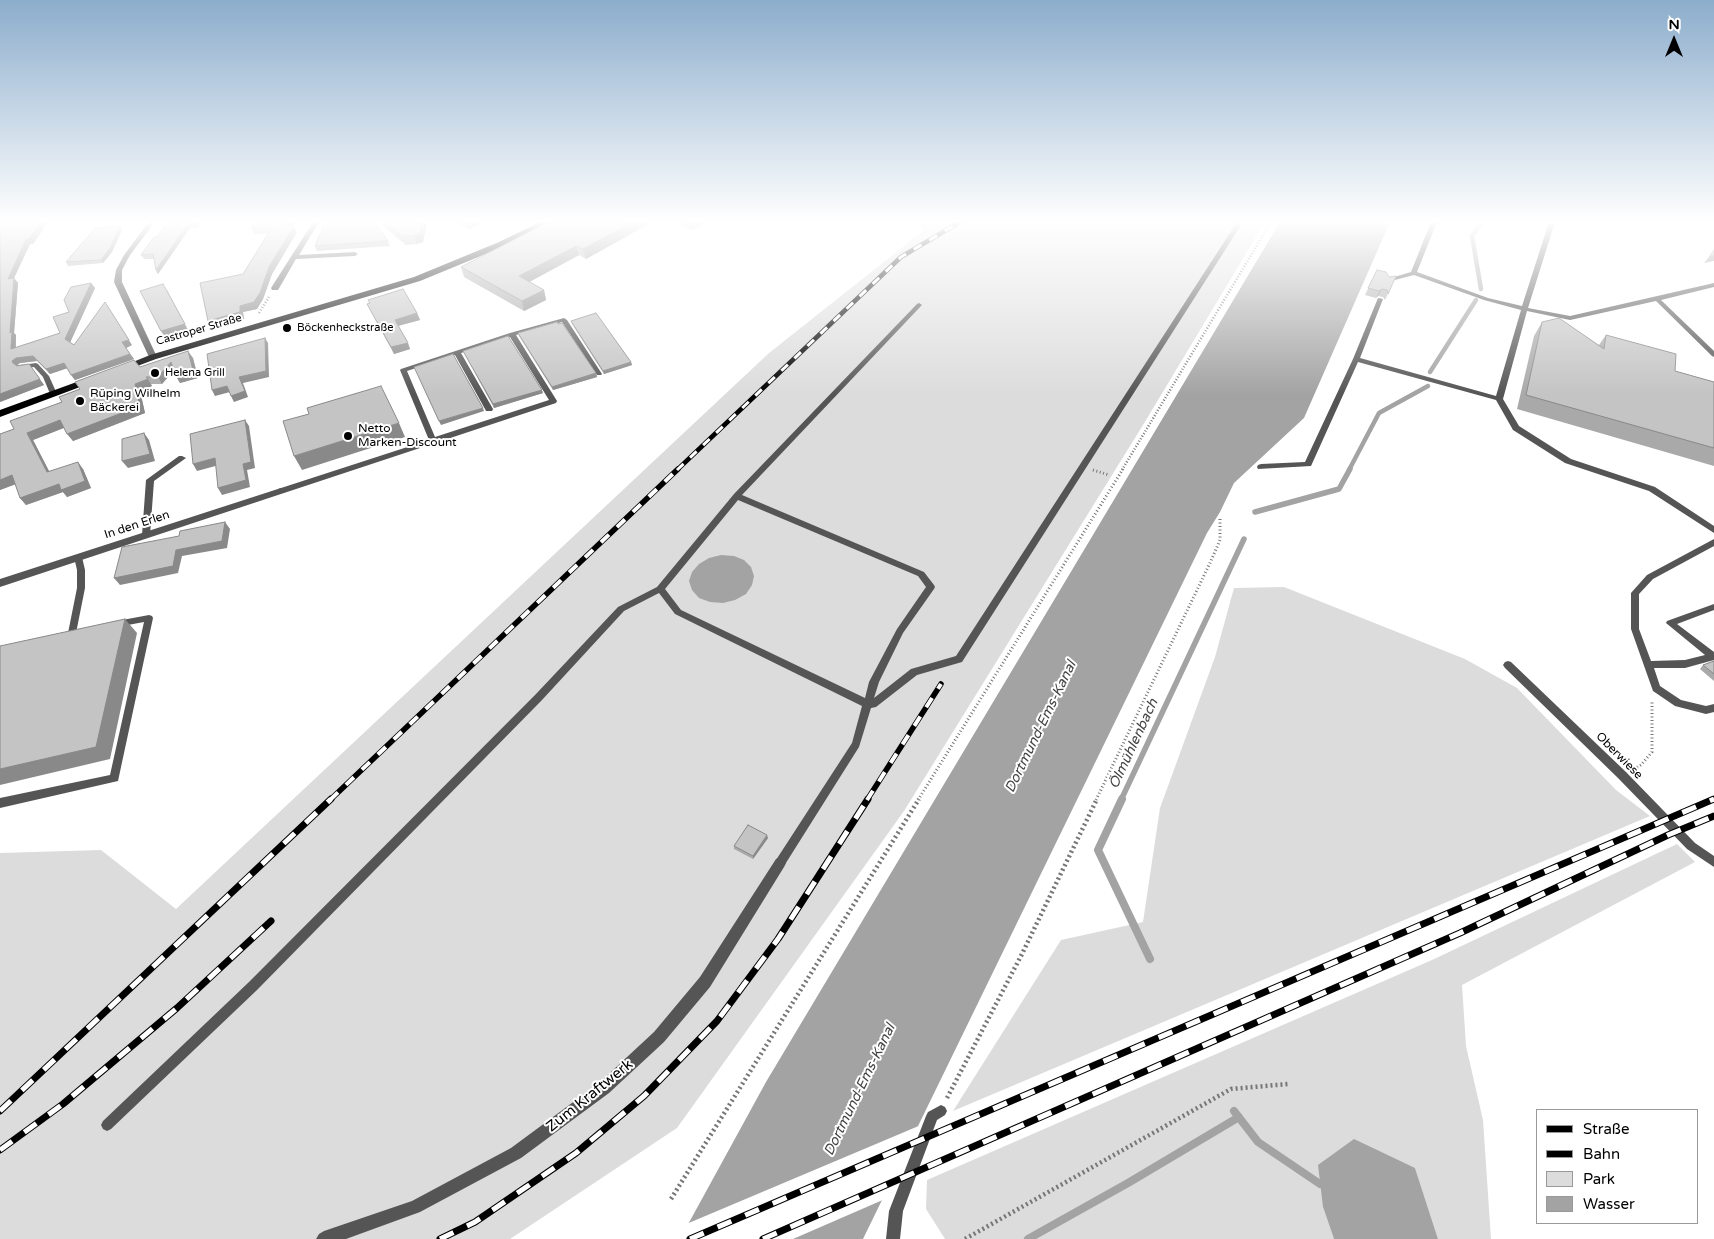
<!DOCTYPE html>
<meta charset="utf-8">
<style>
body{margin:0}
#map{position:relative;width:1714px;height:1239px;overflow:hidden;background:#fff;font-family:"Varela Round",sans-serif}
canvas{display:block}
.legend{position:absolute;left:1536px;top:1109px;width:162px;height:115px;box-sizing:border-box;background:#fff;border:1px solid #999;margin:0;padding:6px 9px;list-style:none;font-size:15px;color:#000}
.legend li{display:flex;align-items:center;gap:10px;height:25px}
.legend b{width:25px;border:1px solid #999}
.north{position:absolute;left:1649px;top:15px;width:50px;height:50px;-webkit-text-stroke:4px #fff;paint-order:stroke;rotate:0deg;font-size:14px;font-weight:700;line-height:20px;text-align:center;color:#000}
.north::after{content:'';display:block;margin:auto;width:18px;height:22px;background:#000;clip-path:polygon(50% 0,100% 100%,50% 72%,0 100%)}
</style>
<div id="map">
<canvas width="1714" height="1239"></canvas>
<ul class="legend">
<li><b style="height:6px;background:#000"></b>Straße</li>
<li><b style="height:6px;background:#000"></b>Bahn</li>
<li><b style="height:14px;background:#dcdcdc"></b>Park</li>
<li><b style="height:14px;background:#a3a3a3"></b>Wasser</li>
</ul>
<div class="north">N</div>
</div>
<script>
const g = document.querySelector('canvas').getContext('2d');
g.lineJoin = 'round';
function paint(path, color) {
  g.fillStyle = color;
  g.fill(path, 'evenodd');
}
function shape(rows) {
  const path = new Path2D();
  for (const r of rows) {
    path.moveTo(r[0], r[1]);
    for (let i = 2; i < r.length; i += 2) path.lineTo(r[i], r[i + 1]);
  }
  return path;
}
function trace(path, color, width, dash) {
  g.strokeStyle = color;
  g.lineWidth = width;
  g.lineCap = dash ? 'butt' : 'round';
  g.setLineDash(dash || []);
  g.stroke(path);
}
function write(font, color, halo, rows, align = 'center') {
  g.font = font + ' "Varela Round",sans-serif';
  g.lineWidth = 4;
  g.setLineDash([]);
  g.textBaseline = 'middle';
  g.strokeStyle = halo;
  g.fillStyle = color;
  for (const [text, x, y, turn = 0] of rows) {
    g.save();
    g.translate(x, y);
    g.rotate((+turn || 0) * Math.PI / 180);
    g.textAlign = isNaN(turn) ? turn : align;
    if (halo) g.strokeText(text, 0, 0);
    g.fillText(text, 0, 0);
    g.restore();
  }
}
paint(shape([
 [918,222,1265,222,1143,425,904,811,677,1128,510,1239,0,1239,0,853,101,850,176,909,769,353,923,231],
 [1284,587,1465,659,1517,688,1616,790,1650,816,953,1111,1061,940,1143,922,1160,808,1215,657,1234,588],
 [1677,844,1695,862,1462,985,1466,1046,1483,1120,1491,1239,1438,1239,1415,1168,1323,1207,1334,1239,945,1239,926,1209,927,1180,1432,960]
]), '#dcdcdc');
paint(shape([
 [1280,222,1390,222,1304,418,1234,483,1220,512,1207,533,863,1239,680,1239,766,1082],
 [721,555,734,556,744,560,751,567,754,576,752,585,746,594,735,600,723,603,710,602,699,598,692,590,689,581,692,572,699,564,709,558],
 [1354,1139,1415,1168,1438,1239,1334,1239,1323,1207,1318,1165]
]), '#a3a3a3');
paint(shape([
 [921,1125,885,1199,793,1239,677,1239,684,1225]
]), '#fff');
trace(shape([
 [1481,289,1472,236,1482,222],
 [1430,372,1476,300],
 [1349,470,1379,413,1428,386]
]), '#a3a3a3', 4.5);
trace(shape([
 [1255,512,1339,489,1350,469],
 [1121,800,1244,539]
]), '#a3a3a3', 5.5);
trace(shape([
 [1122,799,1098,850,1150,959],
 [1234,1111,1258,1142,1320,1184],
 [1028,1239,1128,1183,1239,1117]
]), '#a3a3a3', 8);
trace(shape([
 [259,313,269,297],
 [1122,470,1271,222]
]), '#777', 2.5, [1, 2]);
trace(shape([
 [1093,470,1109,475],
 [1634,769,1641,765,1652,752,1652,701],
 [918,800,1123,469],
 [1096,800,1210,563,1220,540,1220,517]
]), '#777', 3, [1, 2.5]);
trace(shape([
 [947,1098,1022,954,1097,799],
 [671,1199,919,799],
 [965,1239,1231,1089,1288,1084]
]), '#777', 4.5, [2, 3]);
paint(shape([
 [1237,222,1243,222,962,662,917,675,876,707,871,708,859,747,784,866,780,868,776,866,775,863,776,860,852,743,862,706,675,614,659,593,624,611,542,700,257,990,111,1129,107,1131,103,1129,101,1125,103,1121,249,982,536,694,618,607,657,587,734,494,917,304,919,303,922,305,921,306,742,495,924,572,934,585,935,587,934,589,903,633,879,682,874,698,911,669,956,656,1237,222],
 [738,500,918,576,926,587,897,629,869,682,865,698,681,610,665,589,738,500],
 [1431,222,1437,222,1417,272,1488,298,1522,306,1549,222,1555,222,1528,308,1570,316,1714,283,1714,287,1661,300,1714,351,1714,357,1712,356,1656,301,1570,320,1527,311,1503,399,1519,426,1571,459,1655,487,1714,526,1714,533,1649,491,1565,463,1513,430,1496,400,1358,362,1311,466,1258,469,1257,467,1258,465,1261,464,1305,462,1353,359,1378,298,1383,299,1360,358,1496,396,1521,310,1484,300,1414,275,1387,282,1384,280,1411,272,1431,222],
 [564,318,567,320,602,374,601,375,597,375,562,322,516,335,557,401,556,403,284,493,278,493,277,491,278,489,429,440,400,370,401,369,510,333,564,318],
 [510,337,549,400,435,437,407,371,455,355,485,409,486,411,492,411,493,409,461,353,510,337],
 [36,363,38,364,49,376,57,394,55,396,51,396,43,377,34,367,21,369,18,367,21,365,36,363],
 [179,456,182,456,186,458,154,481,150,535,146,538,143,537,142,535,146,480,179,456],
 [1714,539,1714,546,1653,579,1639,594,1639,629,1651,661,1685,660,1705,655,1666,623,1667,621,1714,604,1714,610,1677,624,1714,652,1714,660,1685,668,1654,668,1660,686,1681,700,1706,706,1714,704,1714,712,1706,714,1675,706,1653,691,1631,629,1631,593,1647,575,1714,539],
 [78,554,82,557,85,570,85,588,76,633,75,635,72,636,69,635,68,633,77,588,77,570,74,557,78,554],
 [149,615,152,616,153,618,118,781,0,808,0,798,110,775,144,622,117,627,114,626,113,624,114,622,117,621,149,615],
 [1508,661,1511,662,1626,772,1695,843,1714,856,1714,867,1687,849,1618,778,1505,668,1503,665,1505,662,1508,661],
 [941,1105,945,1107,947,1111,945,1115,937,1120,903,1211,900,1239,886,1239,889,1211,926,1116,928,1112,941,1105]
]), '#555');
paint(shape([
 [149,222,155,222,130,255,122,270,122,282,157,357,153,359,149,357,114,282,116,270,124,255,149,222],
 [313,222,319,222,299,255,355,252,358,254,355,256,296,259,278,290,272,290,271,288,313,222],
 [281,488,285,491,284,493,0,587,0,579,281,488],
 [780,857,784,859,786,863,784,867,710,987,664,1042,609,1093,521,1158,420,1212,346,1239,316,1239,319,1234,324,1231,412,1201,511,1148,599,1083,654,1032,700,977,776,859,780,857]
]), '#555');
paint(shape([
 [540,222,550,222,505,246,420,281,156,359,124,371,121,372,116,369,150,355,414,277,499,242,540,222],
 [93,376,98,379,96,381,0,417,0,410,93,376]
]), '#000');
const railFar2 = shape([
 [677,470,901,257,960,222]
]);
const railFar1 = shape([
 [330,800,678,469],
 [867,800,941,684],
 [1712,800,1714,799]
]);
const rail = shape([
 [0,1111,331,799],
 [0,1150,63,1104,177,1008,271,921],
 [440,1239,475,1222,576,1153,644,1096,717,1021,778,939,868,799],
 [690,1239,1714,799],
 [763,1239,1460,933,1668,835,1714,816]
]);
trace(railFar2, '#000', 4.5);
trace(railFar1, '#000', 5.5);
trace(rail, '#000', 7);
trace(railFar2, '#fff', 3, [9]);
trace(railFar1, '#fff', 4, [11]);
trace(rail, '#fff', 5, [15]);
paint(shape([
 [1,222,48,222,33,244,30,244,14,278,18,283,14,333,16,335,16,348,60,333,69,312,91,283,95,288,70,342,74,345,132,345,126,348,134,359,75,380,67,368,50,374,37,361,20,363,17,365,29,364,44,385,0,402,0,223],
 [168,222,201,222,197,228,190,228,158,274,156,270,154,259,144,259,141,255,157,237],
 [251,222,295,222,293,226,297,232,272,274,263,299,257,309,243,312,244,319,212,328,208,321,243,274,269,233,254,234,251,227,254,222],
 [378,222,427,222,423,242,417,244,406,245],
 [454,222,485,222,469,229],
 [652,222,586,259,579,255,529,282,544,290,546,300,524,311,464,277,461,267],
 [672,222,707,222,692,230],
 [122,230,112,252,103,263,68,266,66,262],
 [388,241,390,246,317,251,315,246],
 [1377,270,1389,277,1396,276,1385,300,1383,297,1378,296,1376,298,1365,295],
 [368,300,417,313,420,320,398,326,410,349,394,354,370,310,367,304,370,303],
 [571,321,631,362,632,365,604,374,572,324],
 [1542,322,1599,345,1606,335,1675,371,1714,382,1714,466,1517,409,1534,336],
 [518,333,596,373,597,377,553,390,519,336],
 [463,351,543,393,494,408],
 [193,358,198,378,180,383,176,376,174,370,162,384,151,384,152,386,140,391,145,413,73,441,64,428,33,440,49,471,83,469,91,488,67,497,63,492,26,505,20,498,15,484,0,490,0,434,14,429,62,402,140,367],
 [1714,661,1714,681,1700,669,1703,665],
 [768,838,753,859,734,849,734,846]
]), '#a9a9a9');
paint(shape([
 [41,222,48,222,33,244,30,244,14,278,18,283,14,333,16,335,15,355,11,349,10,333,8,279,26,239],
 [196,222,201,222,197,228,194,224],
 [288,222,295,222,289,232,286,226],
 [422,222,427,222,423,242,417,244,414,236],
 [467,222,485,222,469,229],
 [633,222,652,222,586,259,583,249],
 [691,222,707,222,692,230],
 [188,224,190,228,158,274,156,270],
 [120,226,122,230,112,252,103,263,101,260],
 [294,226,297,232,272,274,263,299,257,309,243,312,244,319,212,328,208,321,240,306,269,267],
 [576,246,579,255,522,286,519,276],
 [1714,255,1714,261,1704,263,1709,257],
 [91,283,95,288,69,345,65,339],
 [1382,289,1378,296,1376,298,1379,291],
 [167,290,188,330,165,337,161,331],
 [544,290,546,300,524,311,522,301],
 [108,307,132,345,126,348,122,342],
 [417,313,420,320,397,326,395,320],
 [265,338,268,343,269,377,243,383,248,397,234,402,231,396,239,377],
 [408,343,410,349,394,354,391,347],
 [188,351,193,358,198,378,180,383,176,376],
 [130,354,134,359,75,380,71,375],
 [33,356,37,361,20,363,16,366,13,363,12,361,16,358],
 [171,362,175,369,162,384,158,377],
 [631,362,632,365,604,374,603,371],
 [64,363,68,368,50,374,46,369],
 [29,364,44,385,0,402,0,394],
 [596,373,597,377,553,390,552,387],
 [148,379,152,386,140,391,145,413,73,441,67,434,135,384],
 [227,386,230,392,215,396,212,390],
 [542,390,543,393,494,408,493,404],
 [483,408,484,411,441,425,439,421],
 [60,420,66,427,33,440,53,479,47,472,27,433],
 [245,420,249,426,255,468,247,470,250,487,222,495,218,488,243,464],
 [399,423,405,437,302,470,294,456],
 [144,433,149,440,155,461,128,468,122,461],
 [215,458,219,465,197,471,193,464],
 [78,462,83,469,91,488,67,497,63,492,26,505,20,498],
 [12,475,19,483,0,490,0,480],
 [225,522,230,529,227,548,182,556,178,573,120,585,114,578,176,550],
 [125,619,137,633,110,759,0,785,0,769],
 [767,835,768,838,753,859,753,856]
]), '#898989');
const building = shape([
 [1,222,41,222,29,239,26,239,8,279,14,278,10,333,12,330,11,349,60,333,53,317,69,312,64,300,71,287,91,283,65,339,74,345,105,302,129,340,122,342,130,354,71,375,64,363,46,369,33,356,16,358,12,361,13,363,17,366,29,364,40,379,0,394,0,223,1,222],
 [168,222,196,222,194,224,188,224,156,270,153,254,141,255,154,237,157,237,168,222],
 [254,222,288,222,286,226,294,226,269,267,260,293,254,302,240,306,240,312,208,321,200,283,243,274,273,226,251,227,254,222],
 [325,222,375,222,388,241,315,246,325,222],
 [385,222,422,222,420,233,414,236,403,237,385,222],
 [549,222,633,222,583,249,576,246,519,276,544,290,522,301,461,267,549,222],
 [120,226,110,248,101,260,66,262,95,228,120,226],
 [1714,250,1714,255,1709,257,1714,250],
 [1377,270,1386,272,1389,277,1396,276,1388,294,1387,290,1382,289,1379,291,1368,288,1377,270],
 [163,284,185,324,161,331,140,291,163,284],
 [403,289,417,313,395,320,408,343,391,347,367,304,370,303,368,300,403,289],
 [596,313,631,362,603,371,571,321,596,313],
 [1559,318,1604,349,1606,335,1676,354,1675,371,1714,382,1714,448,1526,395,1542,322,1559,318],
 [557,322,558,324,562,323,596,373,552,387,518,333,557,322],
 [508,336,542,390,493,404,463,351,508,336],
 [265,338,266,371,239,377,245,391,231,396,227,386,212,390,207,354,265,338],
 [188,351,193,370,176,376,171,362,158,377,146,377,148,379,135,384,140,406,67,434,60,420,27,433,47,472,78,462,85,481,61,490,59,484,20,498,12,475,0,480,0,434,14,429,10,421,62,402,59,397,80,389,75,382,134,360,140,367,188,351],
 [453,354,483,408,439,421,414,367,453,354],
 [381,386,399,423,294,456,283,421,309,414,307,408,381,386],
 [245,420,251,462,243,464,246,480,218,488,215,458,193,464,190,434,245,420],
 [144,433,150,454,122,461,122,439,144,433],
 [225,522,222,541,176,550,173,566,114,578,122,547,179,536,180,531,225,522],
 [125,619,96,747,0,769,0,646,125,619],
 [1714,661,1714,674,1703,665,1714,661],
 [748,825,767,835,753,856,734,846,748,825]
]);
paint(building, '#c4c4c4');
trace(building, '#898989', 1);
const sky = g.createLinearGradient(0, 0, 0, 395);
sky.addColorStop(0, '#8cadcc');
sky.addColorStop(0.56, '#fff');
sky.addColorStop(1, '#ffffff00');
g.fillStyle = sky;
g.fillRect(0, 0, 1714, 395);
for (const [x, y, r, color] of [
 [287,328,5,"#000"],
 [155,373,5,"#000"],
 [80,401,5,"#000"],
 [348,436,5,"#000"]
]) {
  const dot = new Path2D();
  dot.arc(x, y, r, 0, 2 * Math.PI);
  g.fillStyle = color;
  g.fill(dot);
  trace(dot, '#fff', 2);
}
write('11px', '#000', '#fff', [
 ["Böckenheckstraße",297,328],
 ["Helena Grill",165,373]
], 'left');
write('11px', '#000', '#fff', [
 ["Castroper Straße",199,330,-16]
]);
write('12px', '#000', '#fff', [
 ["Rüping Wilhelm",90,394],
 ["Bäckerei",90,408],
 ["Netto",358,429],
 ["Marken-Discount",358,443]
], 'left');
write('12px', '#000', '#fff', [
 ["In den Erlen",137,525,-18],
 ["Oberwiese",1619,756,45]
]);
write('italic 14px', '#444', '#fff', [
 ["Dortmund-Ems-Kanal",1041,727,-64],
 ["Ölmühlenbach",1134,744,-65],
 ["Dortmund-Ems-Kanal",860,1090,-64]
]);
write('15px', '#000', '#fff', [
 ["Zum Kraftwerk",590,1096,-39]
]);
</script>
